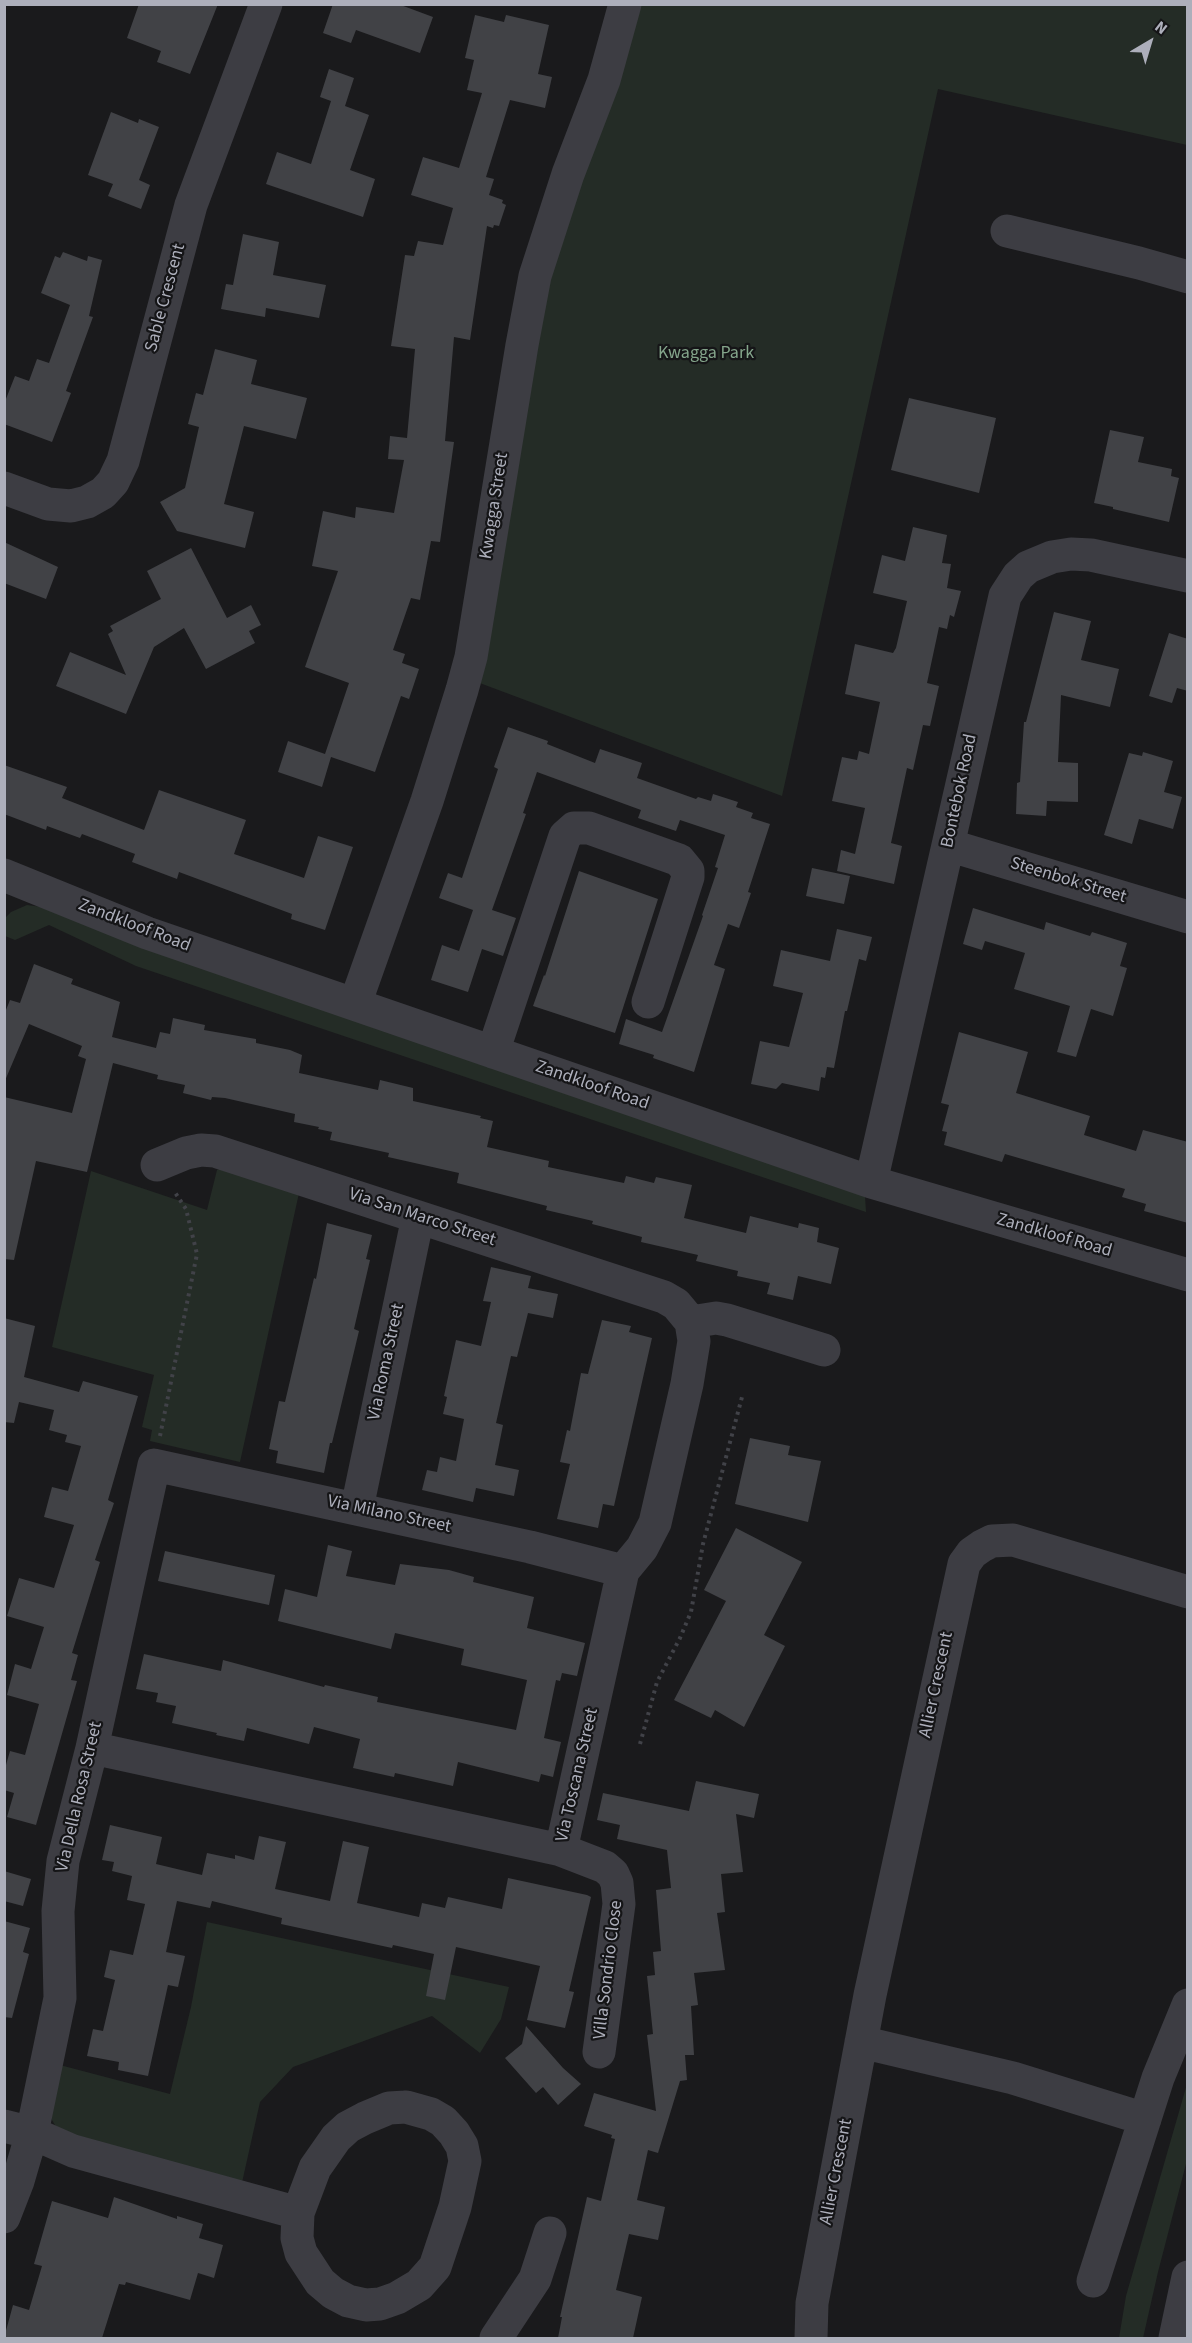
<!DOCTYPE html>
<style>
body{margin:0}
#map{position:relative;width:1192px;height:2343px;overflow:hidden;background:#1a1a1c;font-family:"Source Sans 3",sans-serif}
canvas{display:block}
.frame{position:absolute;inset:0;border:6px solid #adafbb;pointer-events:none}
.north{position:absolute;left:1120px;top:12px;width:60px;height:60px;-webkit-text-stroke:4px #151517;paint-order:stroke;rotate:38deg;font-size:16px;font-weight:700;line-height:24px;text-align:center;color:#adafbb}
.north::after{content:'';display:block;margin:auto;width:21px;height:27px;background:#adafbb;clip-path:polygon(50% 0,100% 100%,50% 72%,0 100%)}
</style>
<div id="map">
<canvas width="1192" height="2343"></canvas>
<div class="frame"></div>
<div class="north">N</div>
</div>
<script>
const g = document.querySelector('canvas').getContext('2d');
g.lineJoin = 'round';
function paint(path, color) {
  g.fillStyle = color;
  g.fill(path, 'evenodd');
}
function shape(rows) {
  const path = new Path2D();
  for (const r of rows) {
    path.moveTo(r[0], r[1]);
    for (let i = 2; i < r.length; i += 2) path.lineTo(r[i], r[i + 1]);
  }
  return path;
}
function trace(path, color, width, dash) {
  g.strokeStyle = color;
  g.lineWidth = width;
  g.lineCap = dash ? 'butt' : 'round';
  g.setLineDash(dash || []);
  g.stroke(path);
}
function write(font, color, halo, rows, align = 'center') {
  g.font = font + ' "Source Sans 3",sans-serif';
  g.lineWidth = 4.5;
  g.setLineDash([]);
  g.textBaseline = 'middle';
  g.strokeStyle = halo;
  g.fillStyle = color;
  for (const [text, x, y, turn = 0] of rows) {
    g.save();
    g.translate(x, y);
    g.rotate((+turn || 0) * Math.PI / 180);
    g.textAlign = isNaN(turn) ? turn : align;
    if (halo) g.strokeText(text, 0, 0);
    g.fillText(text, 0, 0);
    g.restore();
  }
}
paint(shape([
 [637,5,1187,5,1187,145,938,89,782,796,477,682,551,271],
 [27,905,49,908,865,1196,866,1212,136,966,49,925,15,940,5,936,4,919,11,912],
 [231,1164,299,1193,240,1462,150,1441,152,1430,142,1427,154,1375,52,1347,91,1171,207,1210,217,1170],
 [207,1922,509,1987,501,2019,480,2053,432,2016,293,2067,260,2102,241,2187,58,2130,49,2115,56,2064,170,2094,191,2007],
 [1187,2084,1187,2160,1158,2272,1143,2338,1119,2338,1126,2296]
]), '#242c26');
paint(shape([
 [139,4,218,4,190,74,157,62,161,51,127,38],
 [333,4,398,4,433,17,420,53,356,30,351,43,323,33],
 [475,15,504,22,506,15,549,25,538,74,552,77,545,108,510,100,486,177,494,179,489,195,503,200,502,203,506,205,499,226,494,225,493,228,487,226,470,340,454,337,445,441,454,442,440,542,431,541,420,600,411,598,393,650,405,654,402,663,419,669,409,699,401,696,375,772,331,757,322,787,278,772,288,741,325,754,349,683,305,667,338,571,312,566,323,511,355,518,356,507,394,513,404,460,388,459,390,436,407,438,415,349,391,346,405,255,414,256,418,241,443,245,453,208,411,195,423,157,459,168,482,93,467,90,474,60,465,58],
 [329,69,354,78,345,106,369,115,350,170,375,179,363,217,266,184,277,152,311,164,331,101,320,97],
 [111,112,138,123,139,119,159,127,139,180,150,185,141,209,108,196,113,184,88,175],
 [243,234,279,242,273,275,326,285,319,318,266,308,265,317,221,309,226,284,233,285],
 [63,252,87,261,88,256,102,260,89,316,93,317,66,391,71,393,52,442,4,424,4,404,15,376,29,381,37,359,49,363,70,305,41,293,55,256,60,258],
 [215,349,257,360,251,384,307,398,296,439,244,426,224,504,254,512,245,548,177,531,160,502,185,488,199,427,188,424,196,393,203,395],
 [909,398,996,418,979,493,891,470],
 [1110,430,1144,437,1138,462,1172,469,1171,476,1179,478,1169,522,1113,509,1113,507,1094,503],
 [913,527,947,535,942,563,951,564,947,588,961,591,954,617,950,615,947,629,939,627,927,683,939,686,930,726,923,725,913,770,907,768,891,843,902,846,894,884,837,871,841,850,855,854,865,808,832,801,842,757,857,760,859,751,869,754,880,702,845,694,855,644,893,653,896,648,907,601,873,593,882,555,905,561],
 [4,542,58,567,46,599,4,583],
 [191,548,227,618,251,605,261,625,249,631,255,643,206,669,184,628,154,647,126,714,56,686,70,652,126,675,108,634,113,631,110,626,161,599,147,571],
 [1054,612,1091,621,1081,660,1119,669,1110,707,1061,695,1058,762,1078,763,1078,802,1047,801,1046,816,1016,814,1017,783,1020,782,1024,722,1026,722],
 [1169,633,1188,639,1188,691,1177,688,1172,703,1149,696],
 [508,727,548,741,547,744,595,763,600,749,642,763,637,778,696,799,698,797,711,801,713,794,738,802,736,807,753,813,751,818,770,824,748,892,751,893,739,928,728,924,714,965,725,969,694,1072,653,1058,654,1055,619,1044,626,1019,662,1032,703,916,702,915,718,868,715,867,725,835,680,820,676,831,638,818,641,810,537,772,523,813,526,814,492,910,516,918,503,956,482,949,468,992,431,980,442,945,459,951,473,910,439,898,448,873,462,878,498,769,494,767],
 [1143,752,1173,761,1164,792,1182,797,1173,829,1139,819,1132,844,1104,835,1129,753,1142,756],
 [4,765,67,787,62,798,144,830,159,790,246,820,234,854,304,878,318,836,353,847,325,930,291,919,292,914,179,872,177,879,132,862,135,854,82,834,80,838,47,826,46,830,4,814],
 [812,868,850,876,844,904,806,896],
 [579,871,658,899,615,1033,533,1006,544,975,545,976],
 [973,908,1044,930,1046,922,1090,936,1092,932,1127,943,1120,966,1127,968,1113,1016,1091,1009,1076,1057,1057,1052,1070,1006,1014,989,1025,953,985,941,982,950,963,944],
 [837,929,872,937,866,961,859,959,847,1011,845,1011,834,1068,827,1067,825,1078,821,1077,819,1091,782,1083,776,1089,751,1084,760,1041,789,1047,803,993,773,986,781,950,830,961],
 [34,964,73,979,71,984,120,1002,112,1037,156,1048,160,1032,170,1034,173,1018,205,1025,204,1030,256,1039,256,1043,290,1050,302,1055,299,1073,378,1090,380,1080,413,1088,413,1101,481,1116,480,1118,493,1121,487,1147,549,1161,548,1167,624,1183,626,1176,654,1183,656,1177,692,1185,684,1218,746,1233,750,1216,798,1228,799,1223,819,1228,817,1242,839,1248,831,1284,798,1276,793,1300,767,1294,770,1283,737,1276,738,1271,696,1261,698,1255,641,1242,642,1237,592,1224,593,1221,546,1210,547,1206,457,1183,459,1173,388,1157,389,1153,330,1140,332,1132,318,1129,319,1127,294,1122,295,1114,225,1098,212,1097,211,1100,183,1093,185,1085,157,1079,158,1075,113,1063,87,1172,36,1161,14,1260,4,1259,4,1097,72,1113,86,1059,78,1056,82,1046,29,1024,4,1083,4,1015,10,1000,20,1003],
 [959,1032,1028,1052,1016,1093,1090,1116,1084,1135,1136,1151,1143,1130,1188,1142,1188,1223,1144,1211,1146,1204,1122,1197,1125,1189,1005,1154,1002,1162,944,1145,947,1132,942,1131,949,1105,941,1103],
 [327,1223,372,1235,366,1259,370,1260,354,1329,359,1331,332,1443,330,1443,324,1473,276,1463,278,1451,269,1449,279,1401,285,1402,314,1278,316,1279],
 [491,1267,531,1276,528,1288,558,1294,553,1318,528,1313,517,1357,511,1356,496,1423,503,1425,495,1465,519,1470,514,1496,476,1488,473,1502,422,1490,427,1470,437,1472,440,1457,456,1461,464,1419,443,1414,447,1397,444,1396,456,1340,481,1346,491,1302,483,1301],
 [4,1318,35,1326,24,1377,79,1392,83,1381,138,1396,108,1500,114,1503,95,1560,100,1562,72,1653,78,1655,71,1680,77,1681,36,1825,7,1817,14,1793,4,1790,4,1772,10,1751,25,1755,39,1704,7,1695,15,1664,31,1669,44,1627,7,1616,19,1578,54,1588,74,1525,44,1517,52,1487,68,1491,81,1446,65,1442,67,1435,49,1430,54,1410,19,1402,14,1423,4,1422],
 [602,1320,631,1326,629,1332,652,1338,614,1506,603,1504,598,1528,557,1519,570,1464,560,1462,567,1430,570,1431,581,1373,588,1374],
 [750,1438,790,1446,788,1455,821,1461,808,1522,735,1504],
 [736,1528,802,1562,764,1635,785,1646,744,1727,715,1710,711,1718,674,1700,726,1601,704,1590],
 [328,1545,352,1551,346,1576,395,1585,400,1564,449,1570,474,1577,473,1582,534,1597,527,1628,585,1643,577,1676,562,1673,560,1681,556,1680,544,1738,561,1742,553,1777,541,1774,539,1782,458,1762,453,1786,395,1773,394,1777,353,1768,360,1739,314,1727,309,1744,247,1728,244,1741,216,1735,217,1733,172,1723,176,1706,156,1702,158,1693,136,1689,144,1654,221,1671,223,1660,324,1687,325,1685,378,1697,377,1702,516,1730,527,1680,461,1665,464,1649,395,1633,391,1649,278,1621,285,1589,317,1597],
 [165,1551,275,1575,269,1605,158,1581],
 [696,1781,759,1794,754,1818,736,1814,743,1872,721,1874,725,1912,717,1913,725,1970,694,1973,698,2005,691,2006,694,2055,685,2055,687,2080,680,2081,658,2153,648,2150,637,2200,665,2207,658,2240,629,2234,616,2290,642,2297,633,2338,558,2338,562,2317,560,2317,587,2197,601,2201,615,2139,611,2138,612,2135,584,2126,594,2093,656,2111,647,2035,653,2034,647,1976,655,1975,653,1952,661,1951,656,1890,671,1888,667,1850,617,1839,620,1825,597,1820,603,1793,689,1811],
 [110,1825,162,1837,156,1864,202,1875,207,1853,235,1859,235,1855,254,1860,259,1836,286,1842,275,1889,330,1901,343,1841,369,1847,357,1903,419,1917,422,1903,445,1908,448,1897,502,1909,508,1878,587,1895,591,1897,569,1991,574,1992,565,2028,527,2020,540,1966,456,1947,445,2000,426,1996,434,1954,393,1945,392,1948,281,1924,282,1918,212,1901,210,1908,177,1901,166,1952,185,1956,178,1987,168,1985,148,2076,118,2070,119,2062,87,2056,93,2029,103,2031,115,1980,104,1977,110,1950,133,1955,145,1904,127,1900,132,1876,112,1871,114,1862,102,1860],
 [4,1871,31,1879,23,1906,4,1901],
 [4,1921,30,1928,23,1952,29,1954,12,2018,4,2017],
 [526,2026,563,2068,581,2084,558,2105,543,2087,536,2093,505,2058,522,2044],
 [114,2197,177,2219,177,2216,203,2224,199,2238,223,2245,214,2278,198,2273,190,2300,126,2282,125,2285,119,2284,102,2338,4,2338,13,2305,29,2310,42,2266,34,2264,52,2201,108,2218]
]), '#414246');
trace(shape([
 [160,1436,197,1254,186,1209,174,1191],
 [640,1744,657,1682,680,1638,691,1612,703,1544,742,1397]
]), '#414248', 4, [3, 4.5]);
trace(shape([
 [1007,231,1139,263,1188,277],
 [4,488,48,504,71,506,87,502,103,493,113,482,123,461,191,205,266,4],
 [948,845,1188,917],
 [4,875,147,933,871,1182,1188,1275],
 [355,1004,427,801,462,690,471,657,522,345,535,276,568,174,604,80,625,4],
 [493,1052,565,836,574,828,589,828,679,860,688,871,688,877,648,1002],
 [157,1165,186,1153,201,1150,215,1151,664,1297,676,1304,691,1322,694,1341,687,1384,655,1523,642,1548,623,1571,561,1850],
 [871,1182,1005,596,1018,576,1028,567,1052,557,1071,554,1091,555,1188,576],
 [691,1322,716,1318,727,1320,824,1350],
 [357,1508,418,1217],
 [92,1748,561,1850,605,1867,613,1874,617,1883,619,1904,599,2052],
 [861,2042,1013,2078,1145,2119],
 [406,2107,431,2114,443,2121,454,2133,462,2146,465,2161,455,2207,435,2267,419,2285,397,2298,380,2304,366,2305,348,2301,333,2293,320,2282,301,2253,297,2238,298,2213,315,2168,336,2138,348,2127,365,2118,389,2108,406,2107],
 [4,2126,32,2133,73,2151,298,2213],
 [4,2217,18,2181,32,2133,60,1998,58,1911,63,1861,92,1748,154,1465,530,1547,623,1571],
 [1093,2281,1158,2078,1188,2005],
 [496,2338,535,2279,550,2233],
 [811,2338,812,2303,870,1995,964,1564,972,1553,982,1546,992,1541,1013,1540,1188,1592],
 [1175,2338,1188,2277]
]), '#3d3d43', 33);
write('18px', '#adafbb', '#151517', [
 ["Sable Crescent",166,298,-75],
 ["Kwagga Street",495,506,-81],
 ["Bontebok Road",960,791,-78],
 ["Steenbok Street",1068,881,17],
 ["Zandkloof Road",134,926,21],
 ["Zandkloof Road",592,1086,19],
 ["Via San Marco Street",422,1218,18],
 ["Zandkloof Road",1054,1236,16],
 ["Via Roma Street",387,1362,-78],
 ["Via Milano Street",389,1515,12],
 ["Allier Crescent",937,1685,-78],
 ["Via Toscana Street",578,1775,-77],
 ["Via Della Rosa Street",80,1797,-77],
 ["Villa Sondrio Close",609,1970,-83],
 ["Allier Crescent",837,2172,-79]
]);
write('18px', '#84a58b', '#151517', [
 ["Kwagga Park",706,354]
]);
</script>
